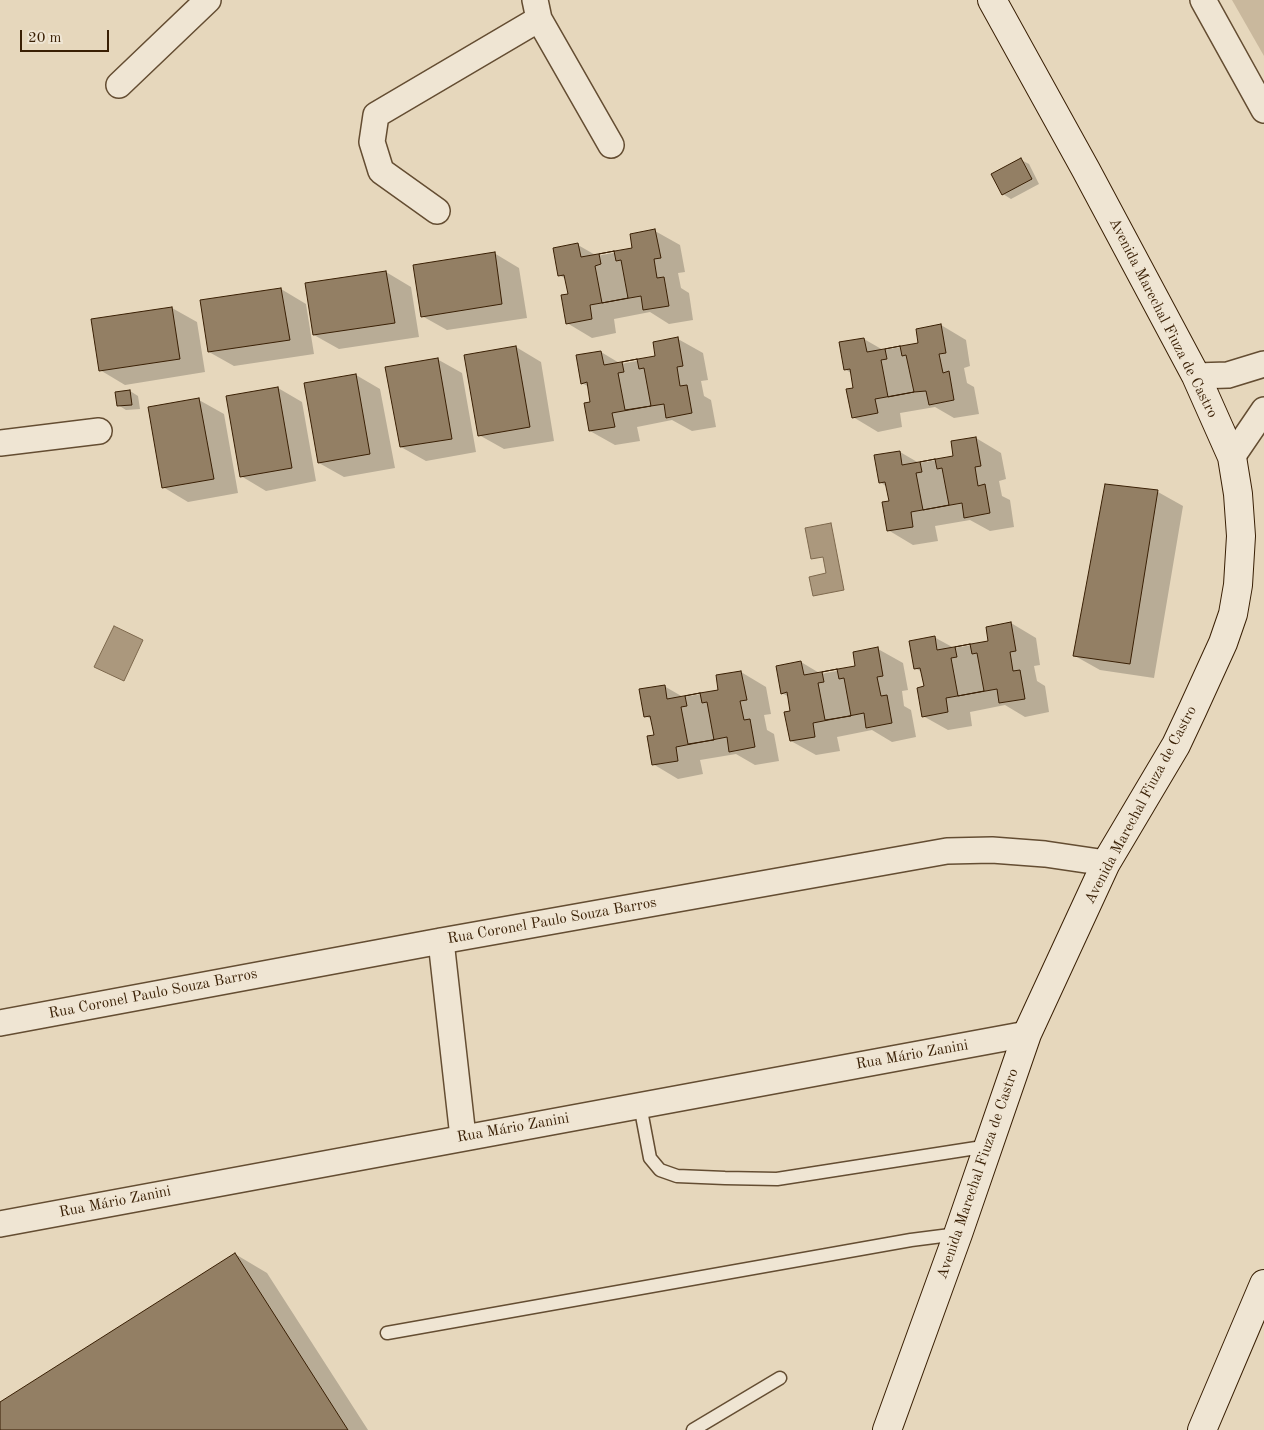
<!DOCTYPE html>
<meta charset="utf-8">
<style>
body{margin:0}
#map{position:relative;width:1264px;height:1430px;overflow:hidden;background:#e6d7bc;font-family:"Old Standard TT",serif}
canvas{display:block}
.scale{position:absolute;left:20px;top:30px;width:89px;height:22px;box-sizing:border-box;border:2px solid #391f04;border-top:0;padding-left:6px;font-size:15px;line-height:18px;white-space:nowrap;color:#391f04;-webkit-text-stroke:4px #efe5d3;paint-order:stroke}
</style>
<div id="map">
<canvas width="1264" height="1430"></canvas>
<div class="scale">20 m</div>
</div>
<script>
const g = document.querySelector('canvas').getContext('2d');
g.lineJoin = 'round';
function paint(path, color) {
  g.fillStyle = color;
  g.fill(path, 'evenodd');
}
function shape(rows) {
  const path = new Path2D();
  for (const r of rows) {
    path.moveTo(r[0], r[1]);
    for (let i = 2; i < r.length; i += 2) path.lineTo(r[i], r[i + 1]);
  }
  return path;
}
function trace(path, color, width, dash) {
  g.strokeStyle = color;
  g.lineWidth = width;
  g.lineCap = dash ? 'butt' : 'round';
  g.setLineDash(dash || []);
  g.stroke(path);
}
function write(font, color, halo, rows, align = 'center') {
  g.font = font + ' "Old Standard TT",serif';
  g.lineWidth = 4;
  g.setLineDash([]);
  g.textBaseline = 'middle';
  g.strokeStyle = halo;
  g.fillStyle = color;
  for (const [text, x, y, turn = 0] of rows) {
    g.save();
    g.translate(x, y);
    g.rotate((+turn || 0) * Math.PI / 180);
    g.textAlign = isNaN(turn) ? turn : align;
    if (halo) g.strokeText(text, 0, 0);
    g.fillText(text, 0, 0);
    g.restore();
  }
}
paint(shape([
 [1232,0,1264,0,1264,56]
]), '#c9b89d');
const water = shape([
 [831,523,844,590,813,596,809,577,826,573,823,557,811,559,805,528,831,523],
 [114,626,143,640,124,681,94,667,114,626]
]);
paint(water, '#ab987d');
trace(water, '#7d684d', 1);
paint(shape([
 [1021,160,1029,164,1039,184,1011,199,1003,194],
 [655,231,680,245,685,272,678,273,681,288,689,293,693,320,669,324,650,312,614,319,616,333,592,338,567,323,569,295,566,279,559,275,578,245,597,256,634,249],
 [494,253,519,268,527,318,447,330,422,316],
 [386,272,411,287,419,337,339,349,314,335],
 [281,289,306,304,314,354,234,366,209,352],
 [172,308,197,322,205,372,125,385,100,370],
 [941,325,966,340,970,366,964,368,967,383,974,387,979,414,954,418,935,407,900,413,902,427,878,432,853,417,855,390,852,374,845,369,864,339,883,350,919,344],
 [678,339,703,353,708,380,701,381,704,396,711,400,716,427,692,431,672,420,637,427,640,441,615,445,590,431,592,403,589,387,582,383,601,352,621,364,657,357],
 [516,347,541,362,554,441,504,449,479,435],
 [437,359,462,373,476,452,426,461,401,447],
 [356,375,380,389,395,468,344,477,319,463],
 [278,388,302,402,316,481,266,491,241,476],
 [130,391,138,396,140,409,126,410,118,405,117,393],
 [199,400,224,414,238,493,188,502,163,487],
 [976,438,1001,453,1006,479,999,481,1002,496,1010,500,1014,527,990,531,970,520,935,526,938,541,913,545,888,530,890,502,887,487,880,482,900,452,919,463,955,457],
 [1106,485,1158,492,1183,506,1154,678,1100,670,1075,656],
 [1011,623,1036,638,1040,665,1034,666,1037,681,1045,686,1049,712,1025,717,1005,705,970,712,972,726,948,730,923,716,925,687,922,672,915,668,934,637,954,648,990,642],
 [878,649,903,663,908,690,902,691,904,706,911,710,916,737,892,742,872,730,837,737,840,751,816,755,791,741,792,712,789,697,782,693,778,667,801,662,821,674,857,667],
 [741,672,766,687,771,714,764,715,767,730,774,734,779,761,755,765,736,754,700,760,703,774,678,779,653,764,655,736,652,720,646,716,664,686,683,697,720,691],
 [235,1254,267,1273,368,1430,0,1430,0,1403]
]), '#0003');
const building = shape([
 [1021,158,1032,179,1002,195,991,174,1021,158],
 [655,229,661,258,654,259,657,278,664,277,669,306,643,310,641,296,590,305,592,319,566,324,561,295,568,294,564,275,558,276,553,248,578,243,581,257,632,248,630,234,655,229],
 [614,251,616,261,621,260,628,298,602,303,595,266,601,264,599,254,614,251],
 [495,252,502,304,421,317,413,265,495,252],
 [386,271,395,323,313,335,305,283,386,271],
 [281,288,290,340,208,352,200,300,281,288],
 [172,307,180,359,99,371,91,319,172,307],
 [941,324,946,353,939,354,943,373,949,371,954,400,929,405,926,391,914,392,875,399,878,413,852,418,846,389,853,388,850,369,844,370,839,342,864,338,867,352,918,343,916,329,941,324],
 [678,337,683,366,677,367,680,386,687,385,692,413,666,418,664,404,651,406,612,413,615,427,589,431,584,403,590,402,587,382,581,384,576,355,601,351,604,365,655,356,653,342,678,337],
 [516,346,530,427,478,436,464,355,516,346],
 [900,346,902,356,906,355,914,392,888,397,881,360,887,359,885,349,900,346],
 [438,358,452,439,400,447,385,367,438,358],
 [637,359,639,369,644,368,651,406,625,410,618,373,624,372,622,362,637,359],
 [356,374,370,454,318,463,304,383,356,374],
 [278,387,292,468,240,477,226,396,278,387],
 [130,390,132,405,117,406,115,392,130,390],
 [199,398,214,479,162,488,148,407,199,398],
 [976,437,981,466,975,467,978,486,985,484,990,513,964,518,962,503,911,512,913,527,887,531,882,502,889,501,885,482,879,483,874,455,900,451,902,465,953,456,951,441,976,437],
 [935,459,937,469,942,468,949,505,923,510,916,473,922,472,920,462,935,459],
 [1105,484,1158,490,1130,664,1073,656,1105,484],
 [1011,622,1016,651,1010,652,1013,671,1020,670,1025,699,999,703,997,689,946,698,948,712,922,717,917,688,924,686,920,668,914,669,909,641,935,636,937,650,988,641,986,627,1011,622],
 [970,644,972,654,977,653,984,691,958,696,951,658,957,657,955,647,970,644],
 [878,647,883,676,877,677,881,696,887,695,892,723,866,728,864,713,813,723,815,737,790,741,784,712,790,711,787,692,781,694,776,666,801,661,804,675,855,666,853,652,878,647],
 [837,669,839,679,844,678,851,716,825,720,818,683,824,682,822,672,837,669],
 [741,671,747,700,740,701,744,720,750,719,755,747,729,752,727,737,676,747,678,761,652,765,647,736,654,735,650,716,644,717,639,689,665,685,667,699,700,693,718,690,716,675,741,671],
 [700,693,702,703,707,702,714,740,688,744,681,707,687,706,685,696,700,693],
 [235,1253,348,1430,0,1430,0,1402,235,1253]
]);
paint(building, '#937f64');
trace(building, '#391f04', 1);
const lane = shape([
 [640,1105,650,1158,660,1170,677,1176,725,1178,777,1179,989,1146],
 [387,1333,911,1240,958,1234],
 [693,1430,780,1378]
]);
const street = shape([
 [535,0,539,19,611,145],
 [1203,0,1264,110],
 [119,85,208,0],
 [437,211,381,171,372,142,376,115,539,19],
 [1196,376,1228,375,1264,364],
 [0,443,99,431],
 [1232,457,1264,410],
 [441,941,463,1137],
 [0,1023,441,941,947,851,992,850,1045,854,1106,863],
 [0,1224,1027,1034]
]);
const secondary = shape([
 [887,1430,958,1234,1027,1034,1106,863,1176,745,1192,711,1223,643,1233,614,1238,585,1241,536,1238,494,1232,457,1196,376,1086,170,992,0],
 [1202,1430,1264,1284]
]);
trace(lane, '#644d32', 15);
trace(street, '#644d32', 28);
trace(secondary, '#391f04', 30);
trace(lane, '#efe5d3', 12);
trace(street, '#efe5d3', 25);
trace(secondary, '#efe5d3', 28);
write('15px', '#391f04', '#efe5d3', [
 ["Avenida Marechal Fiuza de Castro",1163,318,63],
 ["Avenida Marechal Fiuza de Castro",1141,805,-62],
 ["Rua Coronel Paulo Souza Barros",552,921,-10],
 ["Rua Coronel Paulo Souza Barros",153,994,-11],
 ["Rua Mário Zanini",912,1055,-10],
 ["Rua Mário Zanini",513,1128,-10],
 ["Avenida Marechal Fiuza de Castro",978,1174,-71],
 ["Rua Mário Zanini",115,1202,-11]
]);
</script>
